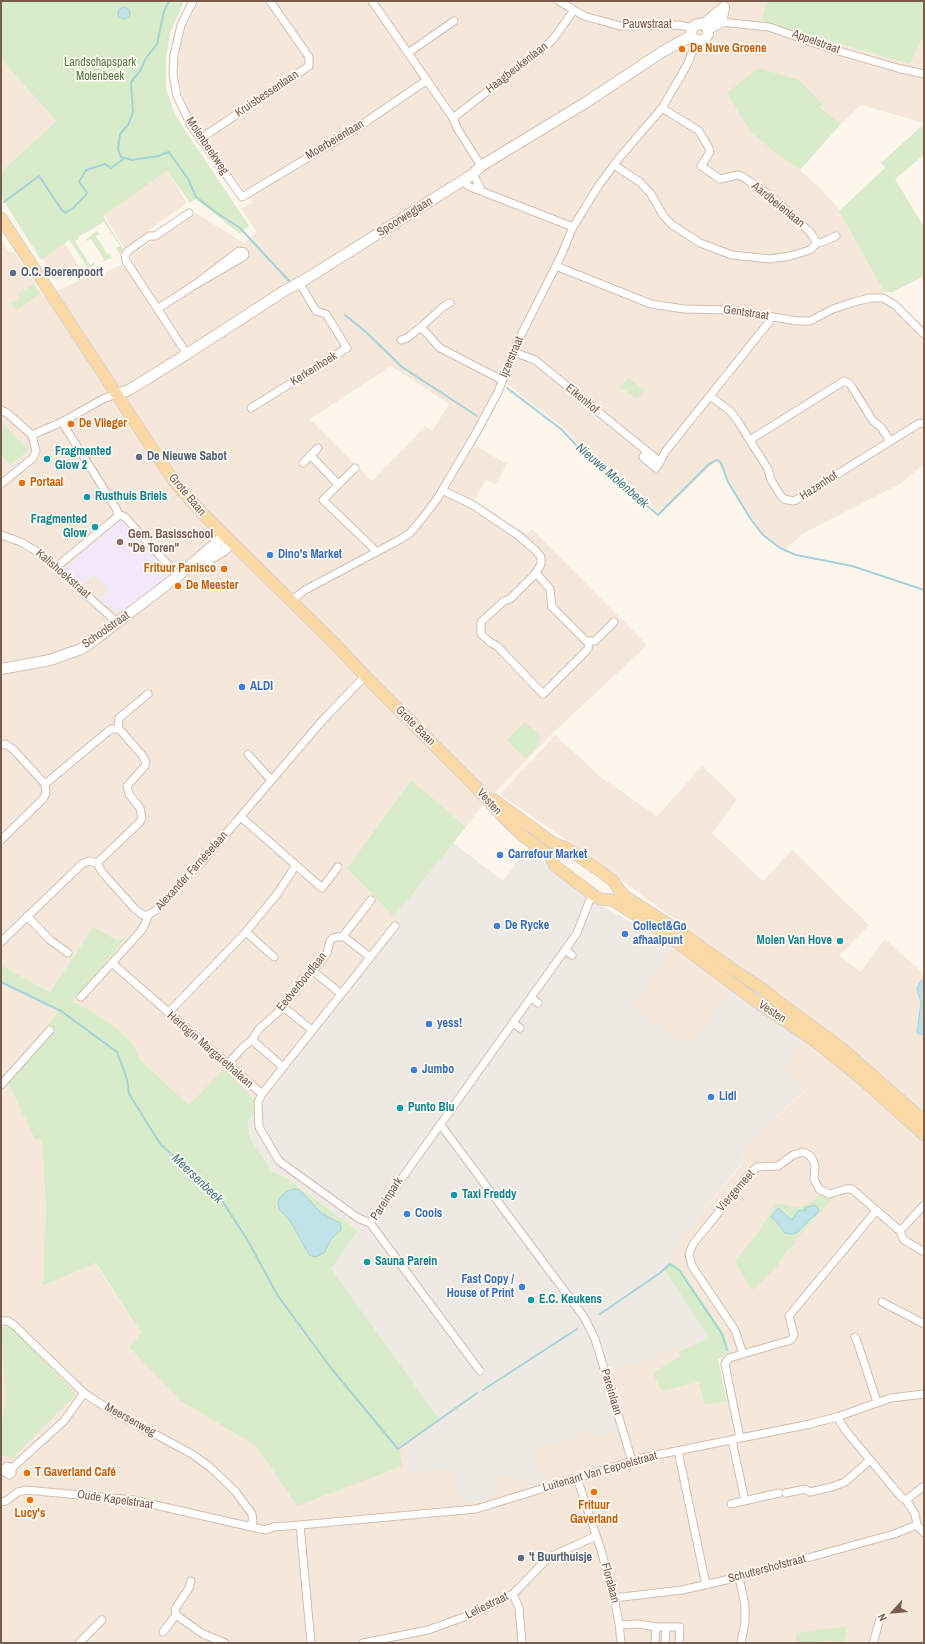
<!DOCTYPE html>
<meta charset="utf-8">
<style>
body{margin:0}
#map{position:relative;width:925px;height:1644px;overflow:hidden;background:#fdf6ec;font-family:"Archivo Narrow",sans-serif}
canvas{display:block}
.frame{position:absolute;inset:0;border:2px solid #7a5c4d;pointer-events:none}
.north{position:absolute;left:873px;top:1592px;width:40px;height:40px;-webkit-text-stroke:3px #fffaf3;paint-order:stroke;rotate:243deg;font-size:11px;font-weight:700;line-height:16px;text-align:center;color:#7a5c4d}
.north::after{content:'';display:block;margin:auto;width:14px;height:18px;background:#7a5c4d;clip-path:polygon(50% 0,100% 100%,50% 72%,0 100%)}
</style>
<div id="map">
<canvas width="925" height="1644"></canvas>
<div class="frame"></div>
<div class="north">N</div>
</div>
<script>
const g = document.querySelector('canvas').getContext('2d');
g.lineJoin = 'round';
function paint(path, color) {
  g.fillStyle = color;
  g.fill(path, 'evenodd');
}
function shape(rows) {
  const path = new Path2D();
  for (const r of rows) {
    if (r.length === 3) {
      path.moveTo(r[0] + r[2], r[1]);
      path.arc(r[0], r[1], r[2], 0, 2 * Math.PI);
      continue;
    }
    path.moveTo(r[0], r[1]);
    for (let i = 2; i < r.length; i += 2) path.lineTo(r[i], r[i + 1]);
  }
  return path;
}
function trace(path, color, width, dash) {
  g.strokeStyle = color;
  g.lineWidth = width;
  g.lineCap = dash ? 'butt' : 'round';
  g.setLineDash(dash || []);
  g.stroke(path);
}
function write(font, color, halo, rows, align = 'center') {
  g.font = font + ' "Archivo Narrow",sans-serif';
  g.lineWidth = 3.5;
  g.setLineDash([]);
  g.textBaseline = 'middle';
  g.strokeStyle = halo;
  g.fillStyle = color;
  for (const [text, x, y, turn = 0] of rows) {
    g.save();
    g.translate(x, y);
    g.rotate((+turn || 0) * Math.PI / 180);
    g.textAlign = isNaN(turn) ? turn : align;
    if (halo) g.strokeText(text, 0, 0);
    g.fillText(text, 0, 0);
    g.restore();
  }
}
paint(shape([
 [199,1,767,1,762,21,910,64,924,35,924,123,861,105,841,124,820,106,822,104,776,153,800,170,819,187,837,207,884,292,887,304,924,340,924,464,900,484,802,534,784,552,762,534,749,517,733,492,718,462,716,461,660,514,604,464,578,444,561,425,537,408,506,383,475,445,507,464,496,484,486,480,474,500,527,534,532,529,647,645,556,730,479,809,466,827,410,781,347,868,403,926,260,1106,189,1105,140,1060,136,1049,127,1038,114,1026,86,1008,71,1001,126,938,117,940,93,927,50,992,1,965,1,240,8,251,14,252,44,297,101,270,103,274,122,264,125,269,134,263,130,256,196,213,244,243,257,232,241,209,252,202,210,145,210,138,205,131,199,131,188,113,180,87,178,64,181,44,185,28],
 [391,366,449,404,432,431,425,426,372,481,310,419],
 [1,59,56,121,1,172],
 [167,171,187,203,124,248,104,215],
 [64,242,79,266,56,280,41,257],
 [555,735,602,778,657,816,702,766,737,799,712,833,763,881,792,850,869,925,839,956,861,972,885,939,924,974,924,978,920,982,917,989,921,1002,917,1033,924,1035,924,1216,921,1220,924,1221,924,1643,1,1643,1,983,59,1011,5,1076,42,1139,46,1208,44,1286,95,1263,141,1333,129,1347,204,1413,256,1446,297,1506,405,1442,409,1474,452,1469,462,1504,503,1473,534,1488,544,1485,531,1450,593,1430,596,1437,618,1430,601,1375,676,1348,680,1356,700,1382,727,1401,720,1358,731,1352,724,1332,681,1269,670,1261,676,1245,742,1164,743,1148,807,1089,781,1070,802,1041,821,1029,771,989,603,867,592,857,583,852,544,824,503,797,501,793],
 [673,946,731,989,689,1047,633,1007]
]), '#f5e8da');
paint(shape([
 [453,843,503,881,529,847,559,877,597,903,673,946,633,1007,689,1047,731,989,784,1025,802,1041,782,1070,807,1088,743,1148,742,1163,676,1245,670,1261,664,1269,709,1338,678,1352,676,1348,602,1375,618,1430,596,1437,593,1430,531,1450,545,1485,535,1488,503,1473,495,1480,492,1499,462,1504,452,1469,409,1474,405,1442,440,1420,330,1269,358,1231,285,1177,273,1172,251,1141,248,1121,402,927,394,917]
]), '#efe9e4');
paint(shape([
 [123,516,168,568,167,573,169,576,126,610,117,612,100,600,108,590,95,575,82,584,65,569]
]), '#f3e8fa');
paint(shape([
 [1,1,184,1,170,33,166,58,166,88,175,115,249,226,240,234,196,199,190,203,167,171,103,216,124,250,119,253,116,248,120,246,104,222,78,237,79,239,75,241,90,265,94,263,95,265,88,268,69,240,41,260,1,197,1,172,56,121,1,59],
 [767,1,924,1,924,35,910,64,761,21],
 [758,68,799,80,822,104,820,107,841,124,800,170,776,153,751,132,727,93],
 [924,124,924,155,895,179,924,227,924,276,893,292,884,292,839,211,885,168,881,163],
 [97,231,100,234,96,236,107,254,109,253,112,258,101,262,104,259,91,239,87,241,86,239],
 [34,284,39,294,16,311,11,303,20,298,18,294],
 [629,378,645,391,637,399,620,387],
 [1,422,28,449,28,451,10,465,1,453],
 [525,722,540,735,539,745,526,759,507,740],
 [411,780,466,827,394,917,347,868],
 [93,927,117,940,127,937,72,1001,86,1008,114,1026,127,1038,136,1049,140,1060,189,1105,224,1069,260,1106,248,1121,249,1131,251,1141,273,1172,285,1177,358,1231,331,1269,440,1420,399,1446,402,1466,297,1506,256,1446,181,1401,129,1347,141,1333,96,1263,43,1286,46,1208,42,1140,35,1139,5,1076,59,1011,1,983,1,965,50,992],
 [820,1194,836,1195,795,1240,795,1245,788,1249,776,1267,754,1289,751,1289,735,1261,757,1234,777,1203,797,1208,812,1202],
 [670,1261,681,1269,725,1334,730,1352,718,1359,727,1401,704,1405,699,1382,661,1391,653,1373,680,1356,678,1352,709,1338,664,1269],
 [1,1326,11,1327,76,1394,13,1458,1,1455,1,1426,6,1397],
 [848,1626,843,1643,824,1640,823,1643,795,1643,797,1633]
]), '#d8ecc9');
const water = shape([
 [124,13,6],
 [924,978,924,1035,917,1033,921,1002,917,989,920,982,924,978],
 [295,1189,299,1190,303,1193,321,1213,340,1223,341,1230,331,1239,324,1253,318,1256,315,1257,309,1255,291,1222,280,1210,278,1203,280,1197,287,1191,295,1189],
 [814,1205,819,1210,816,1215,809,1220,798,1232,793,1234,785,1233,778,1223,771,1217,778,1208,792,1220,799,1210,806,1211,804,1208,814,1205]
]);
paint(water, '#bfe3e8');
trace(water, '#a5d3da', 1);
trace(shape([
 [169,1,164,11,157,44,146,58,140,71,131,82,133,113,128,125,120,134,118,149,121,157,132,160,158,156,169,152,188,179,196,197,217,213,240,228,290,282],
 [4,202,39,176,61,209,65,213,73,208,86,195,87,192,79,182,86,170,105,164,111,168,125,158],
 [345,315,366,332,402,367,477,416],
 [507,388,561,429,577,446,658,515,709,464,717,460,721,463,728,482,750,518,763,535,780,548,796,555,852,566,924,590],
 [1,982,61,1011,117,1052,127,1079,129,1094,161,1145,221,1199,248,1241,278,1296,331,1368,398,1449,477,1393],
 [600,1314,660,1273,670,1264,679,1270,722,1334,727,1350],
 [483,1390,577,1329]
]), '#a5d3da', 2);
const street = shape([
 [193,1,181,25,174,55,173,74,177,96,192,127,242,197,354,130,427,80],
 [372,1,453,118,457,128,481,166],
 [559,1,584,16,620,26,679,25,692,28],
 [721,22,769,27,835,50,901,69,924,74],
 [408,53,454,21],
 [662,108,699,131,709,148,710,152,701,166,720,179,738,175,743,177,771,196,810,232,817,243],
 [453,118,547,45,554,38,574,10],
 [200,139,309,66,309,57,270,1],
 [614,165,640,182,651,194,663,215,671,224,700,243,732,255,770,259,790,256,810,250,817,243,823,242,836,236],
 [473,174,482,191],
 [463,180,468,186,573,227],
 [556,266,651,304,684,309,732,310,797,321,810,321,833,309,854,302,870,298,883,298,895,305,924,334],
 [450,303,444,306,421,327,440,348,502,380],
 [157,309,193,286,243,257,245,255,244,252,239,251,193,286],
 [401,340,407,338,421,327],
 [514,352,535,360,660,462,665,452,769,322,770,317],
 [187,354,126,261,125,255,128,251,149,236,155,236,189,213],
 [710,396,730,411,737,420,768,469,771,480,781,496,784,499,793,501,796,500,918,424,924,423],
 [251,408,347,348,326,314,316,311,299,282],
 [1,410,7,413,32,435,36,451,33,458,1,484],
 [62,422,117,510,118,514,125,517,178,576],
 [32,435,62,422,103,399,116,394],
 [750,440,844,381,850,384,873,421,881,427,890,441],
 [646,452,643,457,656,468,660,462],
 [310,455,338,484],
 [303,463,318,448],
 [355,468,323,500,371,546,376,552],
 [442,490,473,505,519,536,535,550,541,557,541,564,536,573,510,599,504,601,481,622,481,634,490,642,497,646,543,694,588,649,589,641,595,641,614,622],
 [1,535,21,542,39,553,118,623],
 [55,568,117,517,118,514],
 [536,573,550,589,552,607,586,641,589,641],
 [291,601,305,590,399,540,410,533,421,520,437,499,476,433,498,392,519,339,560,258,573,227,599,185,620,157,662,108,687,65,697,41],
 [118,729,119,718,148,694],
 [1,745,5,744,13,749,45,784,111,729,118,729,122,732,142,755,146,762,145,766,127,786,129,794,140,808,142,818,140,822,97,863,102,872,135,909,143,915,148,915],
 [248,754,271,780],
 [241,817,322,888,338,867],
 [1,840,43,799,46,793,45,784],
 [27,916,50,940,68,953],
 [246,932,274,957],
 [343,936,370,957],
 [1,942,82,864,89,861,97,863],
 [565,950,572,955],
 [112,963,262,1094,258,1102,259,1127,279,1161,358,1218,370,1223],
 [313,971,340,993],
 [81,997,141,931,146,922,148,915,158,909,189,874,201,863,322,721,365,676],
 [531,998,538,1003],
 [282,1006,312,1030],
 [168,1013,246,932,277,894,296,865],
 [513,1023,520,1028],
 [252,1040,283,1067],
 [228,1064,243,1047,252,1040,259,1029,277,1013,286,1001,296,992,301,980,313,971,327,953,330,941,333,938,343,936,371,900],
 [1,1085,50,1030],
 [262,1094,395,926],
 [440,1124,584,1317,595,1339,632,1461],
 [370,1223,577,933,592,894],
 [370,1223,480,1371],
 [900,1231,924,1205],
 [882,1302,924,1324],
 [1,1321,8,1321,14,1325,84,1393,110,1410,192,1454,210,1467,235,1491,252,1514,253,1522,248,1526],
 [855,1337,858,1344,877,1402],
 [743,1354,791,1340,794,1335,789,1316,876,1211],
 [837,1417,846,1431,902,1498,906,1500,915,1514,917,1525,924,1533],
 [740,1438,725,1364,729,1358,743,1354,735,1330,692,1266,689,1254,693,1244,751,1172,757,1167,778,1166,793,1155,803,1152,809,1155,813,1160,815,1166,814,1179,819,1189,829,1194,846,1189,852,1189,900,1231,904,1240,924,1252],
 [732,1440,745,1501],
 [678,1451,706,1585],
 [12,1468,7,1466,4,1469,4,1472,9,1475,12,1473,12,1468,64,1421,84,1393],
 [577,1478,601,1550,614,1598,619,1623,621,1643],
 [786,1493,805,1489,810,1492,832,1487,845,1482,870,1460],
 [906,1500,924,1486],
 [1,1502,6,1501,18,1492,26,1490,133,1500,265,1530,273,1527,300,1525,476,1509,642,1458,810,1424,837,1417,891,1398,924,1394],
 [731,1504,779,1493],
 [300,1525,311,1643],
 [739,1577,745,1605,745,1622,741,1643],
 [191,1581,189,1588,175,1609,176,1615,203,1634,225,1643],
 [513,1594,519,1608,522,1643],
 [614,1598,682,1590,739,1577,894,1534,917,1525],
 [620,1625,638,1624,656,1627,680,1627,679,1643],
 [163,1632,176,1615],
 [79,1643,102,1620],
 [363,1643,428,1630,475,1613,513,1594,545,1561,554,1555,596,1536],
 [655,1643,656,1627],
 [665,1643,666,1627],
 [873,1643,880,1619]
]);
const secondary = shape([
 [703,24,708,29,708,34,705,39,697,41,691,36,692,28,695,25,705,23,724,7],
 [708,29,721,22,724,8],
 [116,394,129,390,187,354,284,291,306,279,473,174,481,166,585,103,662,52,691,36],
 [196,567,224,550,231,543],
 [1,669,50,660,81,649,93,641,178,576,224,536]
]);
const primary = shape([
 [1,218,175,483,203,514,336,645,365,676,473,784,508,822,523,836,550,856,555,866,595,896,600,899,612,900,666,934,757,1002,815,1041,863,1080,924,1135],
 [494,800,552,842,559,846,565,847,603,873,613,881,620,891,626,897,685,935,738,973,764,990,776,1000,844,1050,924,1121]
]);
trace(street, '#d1beb0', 9);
trace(secondary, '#d6c0b0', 12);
trace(primary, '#dad1cd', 13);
trace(street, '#fff', 7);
trace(secondary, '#fff', 10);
trace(primary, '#fbd9a5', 11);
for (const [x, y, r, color] of [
 [682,49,4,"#e8710a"],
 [13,273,4,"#5c6f8a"],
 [71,424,4,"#e8710a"],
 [139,457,4,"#5c6f8a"],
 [47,459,4,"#0f9aa8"],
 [22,483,4,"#e8710a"],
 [87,497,4,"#0f9aa8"],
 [95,527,4,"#0f9aa8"],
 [120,542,4,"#8d6e63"],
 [270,555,4,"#3f7fe0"],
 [224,569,4,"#e8710a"],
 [178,586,4,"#e8710a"],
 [242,687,4,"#3f7fe0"],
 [500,855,4,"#3f7fe0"],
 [497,926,4,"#3f7fe0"],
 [625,934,4,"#3f7fe0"],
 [840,941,4,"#0f9aa8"],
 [429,1024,4,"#3f7fe0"],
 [414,1070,4,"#3f7fe0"],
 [711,1097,4,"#3f7fe0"],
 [400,1108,4,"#0f9aa8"],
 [454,1195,4,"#0f9aa8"],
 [407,1214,4,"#3f7fe0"],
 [367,1262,4,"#0f9aa8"],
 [522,1287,4,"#3f7fe0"],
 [531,1300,4,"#0f9aa8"],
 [27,1473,4,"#e8710a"],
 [594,1492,4,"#e8710a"],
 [30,1500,4,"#e8710a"],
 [521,1558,4,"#5c6f8a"]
]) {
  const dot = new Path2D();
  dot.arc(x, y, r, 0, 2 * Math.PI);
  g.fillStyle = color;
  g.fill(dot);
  trace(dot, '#fffaf3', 1.5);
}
write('12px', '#7a5c4d', '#fffaf3', [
 ["Pauwstraat",647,25],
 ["Appelstraat",816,42,20],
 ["Haagbeukenlaan",517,68,-38],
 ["Kruisbessenlaan",267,94,-34],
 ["Moerbeienlaan",335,140,-31],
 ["Molenbeekweg",207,146,56],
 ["Aardbeienlaan",778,205,39],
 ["Spoorweglaan",405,217,-32],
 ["Gentstraat",746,313,8],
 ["Ijzerstraat",512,357,-67],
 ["Kerkenhoek",314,369,-32],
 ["Eikenhof",582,399,40],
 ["Hazenhof",819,486,-33],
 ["Grote Baan",187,495,50],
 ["Kalishoekstraat",63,574,41],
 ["Schoolstraat",106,630,-35],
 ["Grote Baan",415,726,45],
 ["Vesten",489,802,48],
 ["Alexander Farnèselaan",192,871,-48],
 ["Eedverbondlaan",302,982,-51],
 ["Vesten",772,1012,33],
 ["Hertogin Margarethalaan",210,1050,41],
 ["Viergemeet",736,1191,-49],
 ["Pareinpark",387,1199,-57],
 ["Pareinlaan",611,1392,73],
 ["Meersenweg",130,1420,29],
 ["Luitenant Van Eepoelstraat",600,1472,-16],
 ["Oude Kapelstraat",115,1500,8],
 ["Schuttershofstraat",767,1569,-15],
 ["Floralaan",610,1583,75],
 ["Leliestraat",487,1606,-26]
]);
write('bold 12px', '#c56008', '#fffaf3', [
 ["De Nuve Groene",690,49],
 ["De Vlieger",79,424],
 ["Portaal",30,483],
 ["Frituur Panisco",216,569,"right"],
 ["De Meester",186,586],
 ["T Gaverland Café",35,1473],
 ["Frituur",594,1506,"center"],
 ["Gaverland",594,1520,"center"],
 ["Lucy's",30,1514,"center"]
], 'left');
write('12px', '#537a41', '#fffaf3', [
 ["Landschapspark",100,63],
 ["Molenbeek",100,77]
]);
write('bold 12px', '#4e5e75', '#fffaf3', [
 ["O.C. Boerenpoort",21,273],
 ["De Nieuwe Sabot",147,457],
 ["'t Buurthuisje",529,1558]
], 'left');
write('bold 12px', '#0d838f', '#fffaf3', [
 ["Fragmented",55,452],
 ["Glow 2",55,466],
 ["Rusthuis Briels",95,497],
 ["Fragmented",87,520,"right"],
 ["Glow",87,534,"right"],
 ["Molen Van Hove",832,941,"right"],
 ["Punto Blu",408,1108],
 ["Taxi Freddy",462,1195],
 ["Sauna Parein",375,1262],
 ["E.C. Keukens",539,1300]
], 'left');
write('bold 12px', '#785e54', '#fffaf3', [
 ["Gem. Basisschool",128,535],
 ["\"De Toren\"",128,549]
], 'left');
write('bold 12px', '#366cbe', '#fffaf3', [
 ["Dino's Market",278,555],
 ["ALDI",250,687],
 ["Carrefour Market",508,855],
 ["De Rycke",505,926],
 ["Collect&Go",633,927],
 ["afhaalpunt",633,941],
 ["yess!",437,1024],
 ["Jumbo",422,1070],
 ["Lidl",719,1097],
 ["Cools",415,1214],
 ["Fast Copy /",514,1280,"right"],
 ["House of Print",514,1294,"right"]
], 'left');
write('italic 13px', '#437c86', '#fffaf3', [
 ["Nieuwe Molenbeek",612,476,41],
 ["Meersenbeek",197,1179,44]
]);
</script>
